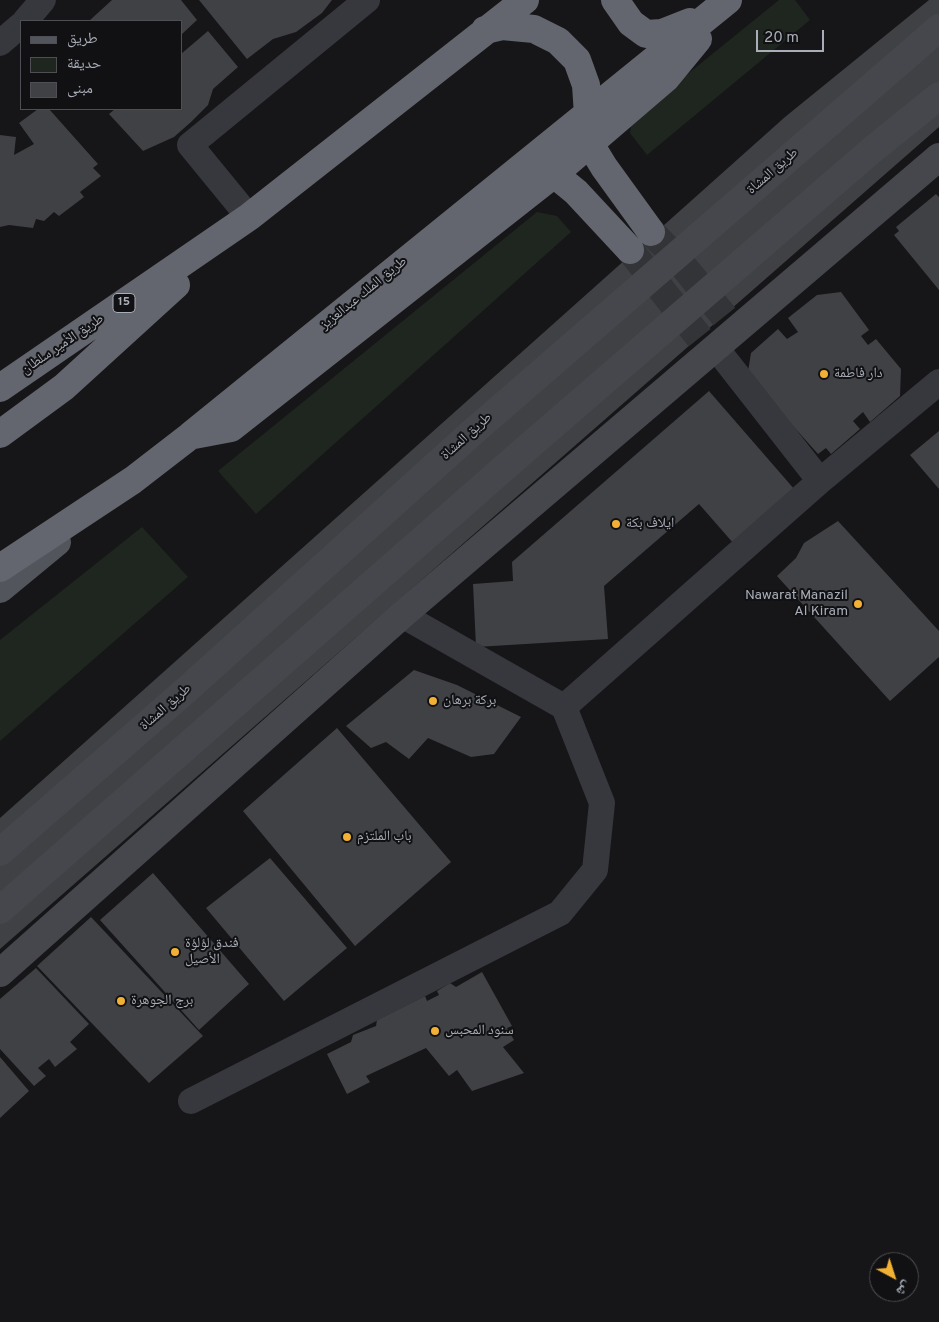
<!DOCTYPE html>
<meta charset="utf-8">
<style>
body{margin:0}
#map{position:relative;width:939px;height:1322px;overflow:hidden;background:#161618;font-family:Overpass,"Noto Naskh Arabic",sans-serif}
canvas{display:block}
.legend{position:absolute;left:20px;top:20px;width:162px;height:90px;box-sizing:border-box;background:#111113;border:1px solid #4d4f55;margin:0;padding:6px 9px;list-style:none;font-size:15px;color:#a8adb8}
.legend li{display:flex;align-items:center;gap:10px;height:25px}
.legend b{width:25px;border:1px solid #4d4f55}
.north{position:absolute;left:869px;top:1252px;width:50px;height:50px;box-sizing:border-box;background:#111113;border:1px solid #4d4f55;border-radius:50%;rotate:140deg;font-size:14px;font-weight:700;line-height:20px;text-align:center;color:#a8adb8}
.north::after{content:'';display:block;margin:auto;width:18px;height:22px;background:#f2b134;clip-path:polygon(50% 0,100% 100%,50% 72%,0 100%)}
.scale{position:absolute;left:756px;top:30px;width:68px;height:22px;box-sizing:border-box;border:2px solid #a8adb8;border-top:0;padding-left:6px;font-size:15px;line-height:18px;white-space:nowrap;color:#a8adb8;-webkit-text-stroke:4px #111113;paint-order:stroke}
</style>
<div id="map">
<canvas width="939" height="1322"></canvas>
<ul class="legend">
<li><b style="height:6px;background:#53555c"></b>طريق</li>
<li><b style="height:14px;background:#1e261f"></b>حديقة</li>
<li><b style="height:14px;background:#404145"></b>مبنى</li>
</ul>
<div class="north">ش</div>
<div class="scale">20 m</div>
</div>
<script>
const g = document.querySelector('canvas').getContext('2d');
g.lineJoin = 'round';
function paint(path, color) {
  g.fillStyle = color;
  g.fill(path, 'evenodd');
}
function shape(rows) {
  const path = new Path2D();
  for (const r of rows) {
    path.moveTo(r[0], r[1]);
    for (let i = 2; i < r.length; i += 2) path.lineTo(r[i], r[i + 1]);
  }
  return path;
}
function trace(path, color, width, dash) {
  g.strokeStyle = color;
  g.lineWidth = width;
  g.lineCap = dash ? 'butt' : 'round';
  g.setLineDash(dash || []);
  g.stroke(path);
}
function write(font, color, halo, rows, align = 'center') {
  g.font = font + ' Overpass,"Noto Naskh Arabic",sans-serif';
  g.lineWidth = 4;
  g.setLineDash([]);
  g.textBaseline = 'middle';
  g.strokeStyle = halo;
  g.fillStyle = color;
  for (const [text, x, y, turn = 0] of rows) {
    g.save();
    g.translate(x, y);
    g.rotate((+turn || 0) * Math.PI / 180);
    g.textAlign = isNaN(turn) ? turn : align;
    if (halo) g.strokeText(text, 0, 0);
    g.fillText(text, 0, 0);
    g.restore();
  }
}
paint(shape([
 [779,0,795,0,810,20,647,155,630,133,632,119],
 [537,212,557,216,571,232,256,514,218,471],
 [142,527,188,577,0,741,0,640]
]), '#1e261f');
paint(shape([
 [112,0,181,0,197,20,181,35,181,21,89,21],
 [199,0,332,0,322,13,296,32,273,39,247,59],
 [929,0,939,0,939,127,0,949,0,818,785,117],
 [208,31,238,67,213,89,208,105,191,122,174,137,143,151,109,114,115,109,181,109,181,54],
 [38,109,49,109,98,164,93,168,101,176,80,192,84,197,59,216,54,212,44,221,36,219,33,228,9,225,0,227,0,135,16,137,14,155,34,144,19,123],
 [936,194,939,197,939,290,894,235,899,231,896,227],
 [841,292,869,330,861,336,868,345,876,339,901,369,900,396,870,422,863,412,853,421,860,429,831,454,826,448,818,454,777,408,747,378,751,353,778,329,787,339,798,332,788,318,817,295],
 [709,391,795,490,734,544,699,504,604,586,608,639,476,647,473,584,513,581,512,562],
 [939,431,939,489,910,455],
 [838,521,939,631,939,657,890,701,777,576,796,558,804,543],
 [414,670,457,685,521,717,494,754,471,757,428,738,409,759,386,742,371,748,346,726],
 [337,728,451,862,355,946,243,811],
 [270,858,347,948,284,1001,206,908],
 [153,873,249,984,199,1030,100,920],
 [91,917,203,1036,149,1083,37,966],
 [36,968,89,1024,70,1042,77,1049,55,1067,49,1059,38,1068,46,1076,34,1086,0,1049,0,999],
 [482,972,512,1026,507,1028,514,1040,503,1047,524,1073,472,1091,457,1070,449,1076,426,1048,366,1076,370,1082,347,1094,327,1054,351,1042,353,1035,376,1026,377,1020,425,996,427,1001,439,995,437,991,450,983,456,987],
 [0,1057,29,1091,0,1118]
]), '#404145');
trace(shape([
 [651,232,675,256,728,321],
 [630,250,703,342]
]), '#333438', 28, [28, 14]);
trace(shape([
 [25,21,43,0],
 [0,43,21,25],
 [249,217,190,145,367,0],
 [716,348,820,481],
 [402,615,564,707,820,481,939,382],
 [191,1101,560,913,595,870,602,803,564,707]
]), '#37383d', 26);
trace(shape([
 [0,852,184,692,475,430,939,28],
 [0,910,528,447,872,150,939,96],
 [0,973,402,615,939,157]
]), '#45474d', 28);
trace(shape([
 [0,589,57,542]
]), '#53555c', 28);
trace(shape([
 [615,0,631,23,646,34,662,33,690,22],
 [485,30,502,26,534,29,558,41,577,60,586,85,590,144,604,167,651,232],
 [554,174,666,78,698,39],
 [0,388,249,217,525,0],
 [0,434,64,387,176,285],
 [194,435,231,428,554,174,576,192,630,250],
 [0,568,133,480,190,436,728,0]
]), '#63666e', 28);
for (const [x, y, r, color] of [
 [824,374,5,"#f2b134"],
 [616,524,5,"#f2b134"],
 [858,604,5,"#f2b134"],
 [433,701,5,"#f2b134"],
 [347,837,5,"#f2b134"],
 [175,952,5,"#f2b134"],
 [121,1001,5,"#f2b134"],
 [435,1031,5,"#f2b134"]
]) {
  const dot = new Path2D();
  dot.arc(x, y, r, 0, 2 * Math.PI);
  g.fillStyle = color;
  g.fill(dot);
  trace(dot, '#111113', 2);
}
for (const [x, y, w] of [
 [124,303,22]
]) {
  const box = new Path2D();
  box.roundRect(x - w / 2, y - 9.5, w, 19, 4);
  g.fillStyle = '#111113';
  g.fill(box);
  trace(box, '#a8adb8', 1);
}
write('bold 12px', '#a8adb8', null, [
 ["15",124,303]
]);
write('14px', '#a8adb8', '#111113', [
 ["طريق المشاة",773,172,-41],
 ["طريق الملك عبدالعزيز",364,294,-39],
 ["طريق الأمير سلطان",63,345,-34],
 ["طريق المشاة",467,437,-42],
 ["طريق المشاة",166,708,-41]
]);
write('14px', '#a8adb8', '#111113', [
 ["دار فاطمة",834,374],
 ["ايلاف بكة",626,524],
 ["Nawarat Manazil",848,596,"right"],
 ["Al Kiram",848,612,"right"],
 ["بركة برهان",443,701],
 ["باب الملتزم",357,837],
 ["فندق لؤلؤة",185,944],
 ["الأصيل",185,960],
 ["برج الجوهرة",131,1001],
 ["سنود المحبس",445,1031]
], 'left');
</script>
